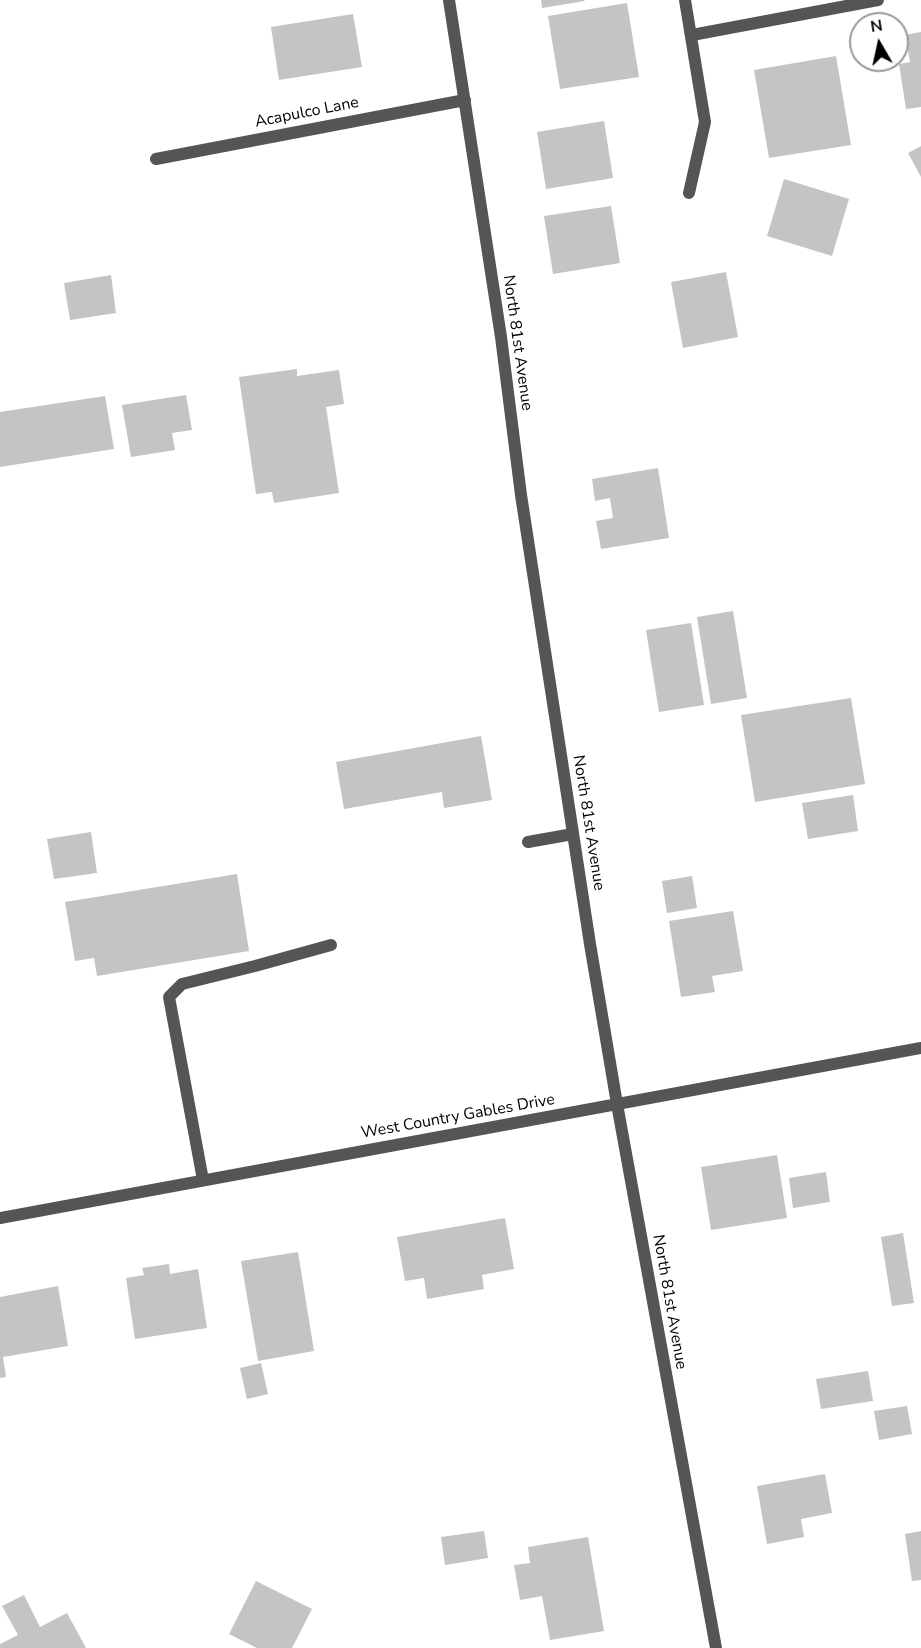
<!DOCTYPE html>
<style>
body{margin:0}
#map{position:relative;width:921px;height:1648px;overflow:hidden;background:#fff;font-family:"Nunito Sans",sans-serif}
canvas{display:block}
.north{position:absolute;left:849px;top:12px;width:60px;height:60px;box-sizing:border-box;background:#fff;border:2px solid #999;border-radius:50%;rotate:351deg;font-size:16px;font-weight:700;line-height:24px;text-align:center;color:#000}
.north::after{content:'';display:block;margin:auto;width:21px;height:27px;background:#000;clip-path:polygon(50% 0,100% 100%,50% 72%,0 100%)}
</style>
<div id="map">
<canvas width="921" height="1648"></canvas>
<div class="north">N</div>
</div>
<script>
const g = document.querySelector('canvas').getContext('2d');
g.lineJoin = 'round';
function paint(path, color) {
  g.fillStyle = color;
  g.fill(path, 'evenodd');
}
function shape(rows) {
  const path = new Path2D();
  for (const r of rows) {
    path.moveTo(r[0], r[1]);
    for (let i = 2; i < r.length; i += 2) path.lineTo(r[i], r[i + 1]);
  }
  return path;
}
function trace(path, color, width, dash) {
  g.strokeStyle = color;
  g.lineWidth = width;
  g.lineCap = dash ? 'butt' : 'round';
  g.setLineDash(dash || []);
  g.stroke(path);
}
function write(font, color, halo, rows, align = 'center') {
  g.font = font + ' "Nunito Sans",sans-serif';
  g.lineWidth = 6;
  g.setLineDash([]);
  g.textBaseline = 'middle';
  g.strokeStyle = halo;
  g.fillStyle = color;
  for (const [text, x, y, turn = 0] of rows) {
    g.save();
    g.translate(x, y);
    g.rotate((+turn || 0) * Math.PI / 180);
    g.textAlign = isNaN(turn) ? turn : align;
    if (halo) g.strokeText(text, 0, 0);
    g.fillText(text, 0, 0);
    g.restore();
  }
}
paint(shape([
 [541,0,584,0,585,1,542,8],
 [627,3,639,77,560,89,548,16],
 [353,14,362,67,279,80,271,27],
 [921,32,921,107,906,109,899,64,910,62,905,35],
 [836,56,851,145,769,158,754,70],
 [604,121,613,178,546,189,537,132],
 [921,146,921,177,908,153],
 [784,179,849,199,832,256,767,236],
 [611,206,620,263,553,274,544,216],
 [726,272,738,337,683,348,671,282],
 [111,275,116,313,70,320,64,283],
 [297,369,297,376,339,370,344,404,326,407,339,493,274,503,272,492,256,494,239,377],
 [186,395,192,430,172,433,175,450,131,457,122,405],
 [105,396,114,449,0,467,0,412],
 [658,468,669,538,601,549,596,521,613,518,610,498,595,501,592,479],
 [733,611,747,698,711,704,697,617],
 [691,623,704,705,659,712,646,630],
 [851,698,865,784,755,802,741,715],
 [481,736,492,800,444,808,442,792,344,809,336,762],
 [853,795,858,831,808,839,802,803],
 [91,832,97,873,54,879,47,839],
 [237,874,249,951,97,976,94,958,75,961,65,902],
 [692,876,697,908,667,913,662,881],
 [733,911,743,971,712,976,715,992,681,997,669,921],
 [777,1155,787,1218,711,1230,701,1167],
 [826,1172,830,1202,793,1208,789,1178],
 [505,1218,514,1269,482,1275,484,1289,427,1299,424,1278,405,1281,397,1237],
 [903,1233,914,1303,892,1306,881,1237],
 [298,1252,314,1351,258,1361,241,1261],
 [169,1264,170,1274,198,1269,207,1328,135,1339,126,1278,144,1275,142,1268],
 [58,1286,68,1346,3,1357,6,1377,0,1378,0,1297],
 [261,1363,268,1394,247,1399,240,1368],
 [868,1371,873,1401,821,1409,816,1379],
 [907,1406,912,1434,879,1440,874,1411],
 [825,1474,832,1513,801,1519,804,1537,767,1544,757,1486],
 [484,1531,488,1558,445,1565,441,1537],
 [921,1531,921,1580,912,1581,905,1534],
 [588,1537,604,1631,550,1640,542,1596,520,1600,514,1565,530,1563,528,1547],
 [256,1581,312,1609,292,1648,257,1648,229,1634],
 [24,1595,40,1627,67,1613,86,1648,0,1648,0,1644,18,1635,2,1606]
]), '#c4c4c4');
trace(shape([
 [528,842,573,834],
 [203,1180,169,997,182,984,255,966,331,945]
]), '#555', 12);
trace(shape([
 [449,0,501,337,521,495,590,944,617,1104,716,1648],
 [685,0,705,122,689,193],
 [692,35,878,0],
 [156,159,465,100],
 [0,1218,921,1048]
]), '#555', 12);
write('16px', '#000', '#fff', [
 ["Acapulco Lane",307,113,-11],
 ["North 81st Avenue",517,343,82],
 ["North 81st Avenue",588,823,81],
 ["West Country Gables Drive",458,1117,-10],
 ["North 81st Avenue",669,1302,80]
]);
</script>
